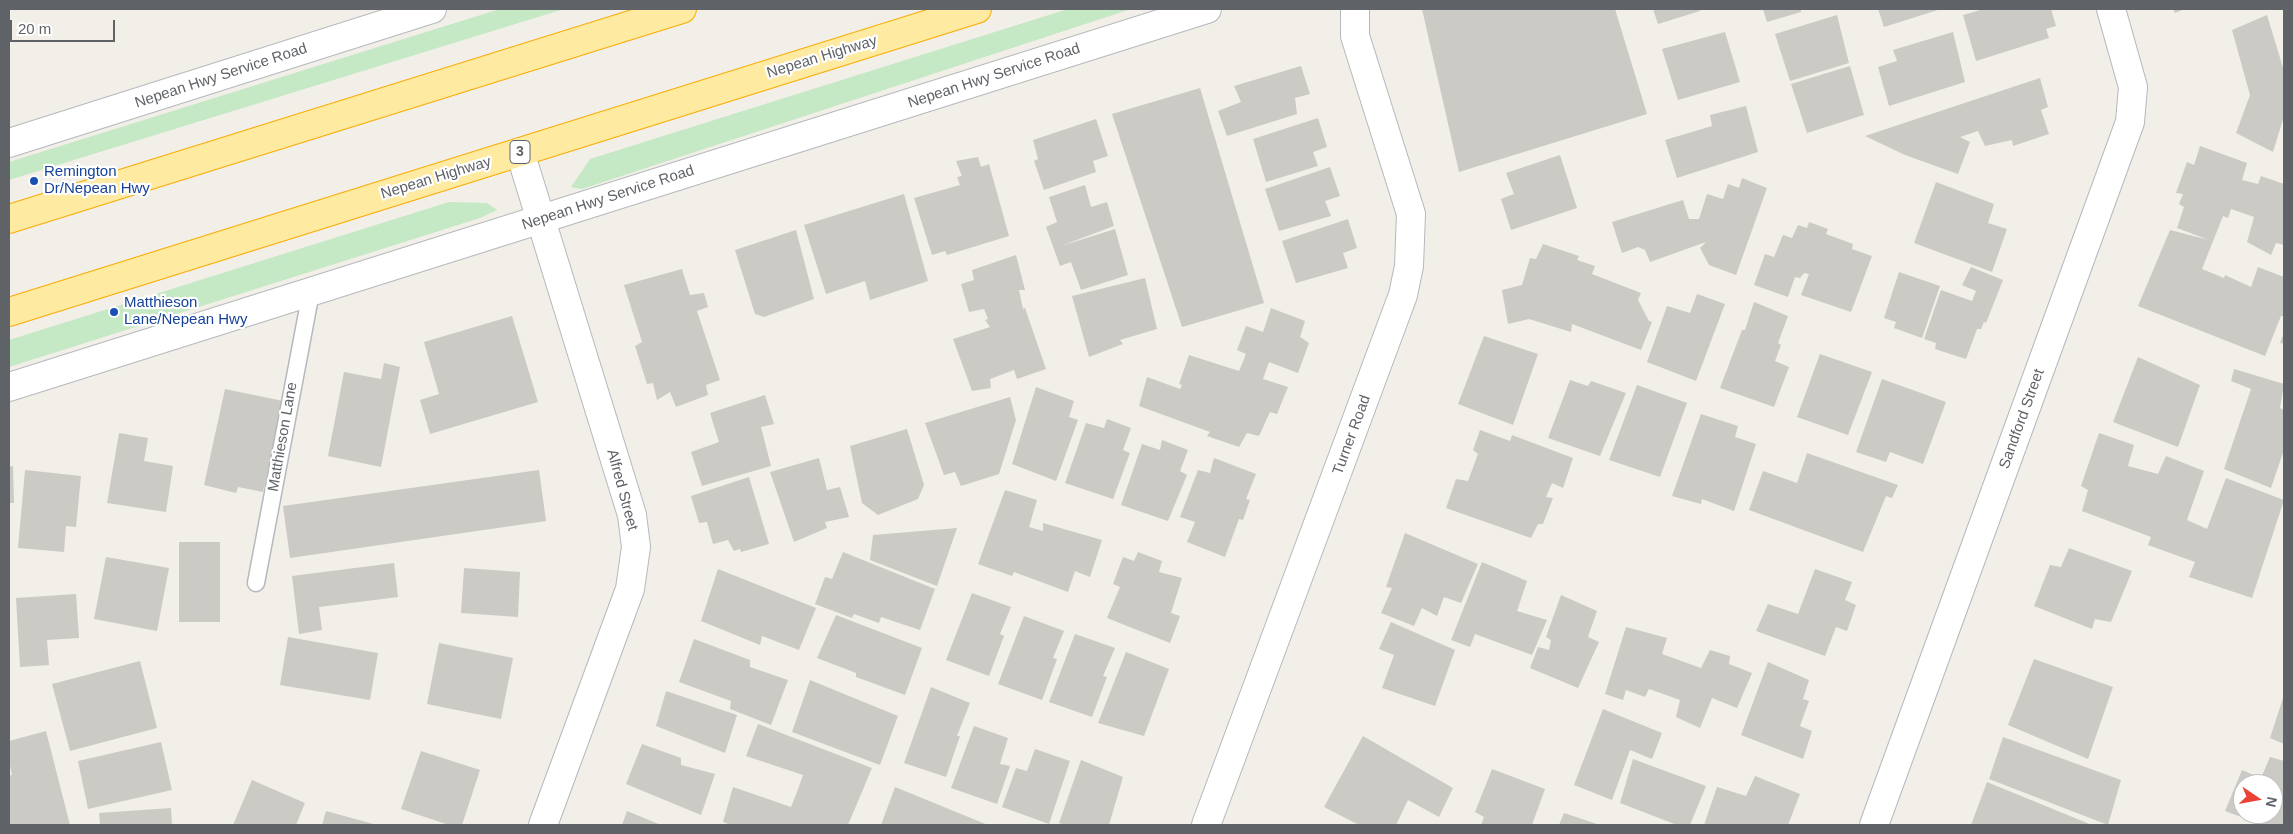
<!DOCTYPE html>
<style>
body{margin:0}
#map{position:relative;width:2293px;height:834px;overflow:hidden;background:#f1efe8;font-family:Helvetica,sans-serif}
canvas{display:block}
.frame{position:absolute;inset:0;border:10px solid #5f6368;pointer-events:none}
.north{position:absolute;left:2233px;top:774px;width:50px;height:50px;box-sizing:border-box;background:#fff;border:1px solid #bfc1c3;border-radius:50%;rotate:102deg;font-size:14px;font-weight:700;line-height:20px;text-align:center;color:#5f6368}
.north::after{content:'';display:block;margin:auto;width:18px;height:22px;background:#ea4335;clip-path:polygon(50% 0,100% 100%,50% 72%,0 100%)}
.scale{position:absolute;left:10px;top:20px;width:105px;height:22px;box-sizing:border-box;border:2px solid #5f6368;border-top:0;padding-left:6px;font-size:15px;line-height:18px;white-space:nowrap;color:#5f6368;-webkit-text-stroke:4px #fff;paint-order:stroke}
</style>
<div id="map">
<canvas width="2293" height="834"></canvas>
<div class="frame"></div>
<div class="north">N</div>
<div class="scale">20 m</div>
</div>
<script>
const g = document.querySelector('canvas').getContext('2d');
g.lineJoin = 'round';
function paint(path, color) {
  g.fillStyle = color;
  g.fill(path, 'evenodd');
}
function shape(rows) {
  const path = new Path2D();
  for (const r of rows) {
    path.moveTo(r[0], r[1]);
    for (let i = 2; i < r.length; i += 2) path.lineTo(r[i], r[i + 1]);
  }
  return path;
}
function trace(path, color, width, dash) {
  g.strokeStyle = color;
  g.lineWidth = width;
  g.lineCap = dash ? 'butt' : 'round';
  g.setLineDash(dash || []);
  g.stroke(path);
}
function write(font, color, halo, rows, align = 'center') {
  g.font = font + ' Helvetica,sans-serif';
  g.lineWidth = 4.5;
  g.setLineDash([]);
  g.textBaseline = 'middle';
  g.strokeStyle = halo;
  g.fillStyle = color;
  for (const [text, x, y, turn = 0] of rows) {
    g.save();
    g.translate(x, y);
    g.rotate((+turn || 0) * Math.PI / 180);
    g.textAlign = isNaN(turn) ? turn : align;
    if (halo) g.strokeText(text, 0, 0);
    g.fillText(text, 0, 0);
    g.restore();
  }
}
paint(shape([
 [500,9,564,9,9,180,9,162],
 [1068,9,1131,9,582,189,571,187,590,159],
 [449,202,487,203,497,210,480,218,9,367,9,340]
]), '#c5e8c5');
paint(shape([
 [1422,9,1615,9,1647,114,1459,172],
 [1653,9,1699,9,1700,11,1658,24],
 [1763,9,1801,9,1801,12,1767,22],
 [1878,9,1941,9,1884,27],
 [1984,9,2051,9,2056,26,2046,29,2049,38,1976,61,1963,15],
 [2173,9,2185,9,2175,13],
 [1837,15,1849,63,1790,81,1775,34],
 [2267,15,2284,71,2284,116,2273,152,2236,133,2250,95,2232,30],
 [1725,32,1740,82,1678,100,1662,49],
 [1953,32,1965,82,1889,106,1878,67,1897,61,1893,50],
 [1301,66,1310,94,1295,98,1297,114,1227,136,1218,111,1241,102,1234,86],
 [1850,66,1864,115,1807,133,1791,84],
 [2040,78,2048,107,2041,110,2049,134,2013,146,2012,140,1985,146,1978,131,1960,137,1970,142,1958,174,1905,155,1865,136],
 [1200,88,1264,303,1182,327,1112,114],
 [1746,106,1758,152,1677,178,1665,140,1712,126,1710,115],
 [1318,118,1327,147,1313,152,1318,166,1266,182,1253,139],
 [1096,119,1108,156,1093,161,1096,172,1044,190,1034,161,1038,159,1033,140],
 [2200,146,2247,163,2242,180,2258,184,2261,176,2284,184,2284,245,2276,243,2271,255,2247,242,2254,217,2231,209,2228,218,2223,216,2202,269,2224,278,2225,275,2251,287,2258,267,2284,277,2284,316,2281,316,2265,356,2138,306,2170,230,2209,240,2177,228,2184,207,2179,204,2183,194,2176,193,2187,162,2194,165],
 [1560,155,1577,208,1511,230,1501,199,1514,194,1506,173],
 [978,157,981,167,989,164,1009,236,947,255,945,251,932,255,914,198,960,185,957,177,962,176,956,161],
 [1330,167,1340,196,1325,201,1331,216,1279,231,1265,189],
 [1742,178,1767,188,1736,275,1709,265,1700,248,1706,242,1650,262,1645,250,1638,247,1622,253,1612,222,1683,200,1689,219,1699,219,1707,194,1723,199,1728,184,1739,188],
 [1936,182,1994,204,1988,223,2007,229,1992,272,1914,243],
 [1085,185,1091,207,1107,202,1114,226,1061,246,1115,229,1128,275,1081,290,1071,262,1060,266,1046,227,1057,222,1049,197],
 [904,194,928,281,870,300,865,281,826,294,804,225],
 [1348,219,1357,248,1343,253,1348,268,1296,283,1282,241],
 [1809,222,1828,229,1826,234,1853,244,1852,249,1872,256,1851,312,1801,295,1809,274,1804,273,1800,278,1795,277,1788,297,1754,285,1765,254,1774,257,1783,235,1792,238,1798,225,1807,228],
 [796,230,814,299,764,317,755,314,735,250],
 [1543,244,1579,256,1577,260,1595,266,1592,274,1641,293,1638,300,1649,321,1652,322,1641,350,1572,324,1571,332,1529,319,1508,324,1502,290,1522,285,1530,258,1536,259],
 [1016,255,1025,290,1019,290,1023,309,1025,308,1046,369,1017,379,1014,370,990,379,991,388,972,391,953,339,990,327,985,320,988,319,984,309,969,312,961,284,974,280,972,270],
 [1971,267,2003,280,1986,323,1984,322,1981,329,1977,329,1966,359,1935,349,1936,343,1924,339,1941,290,1972,301,1976,291,1962,285],
 [682,269,690,295,704,293,708,307,697,311,720,380,706,385,708,395,676,407,670,392,657,400,653,383,647,384,635,346,642,342,624,285],
 [1899,272,1940,286,1922,338,1894,328,1896,322,1884,318],
 [1145,278,1157,329,1120,340,1123,344,1089,357,1072,296],
 [1697,294,1725,304,1696,381,1647,362,1667,306,1690,313],
 [1754,302,1788,316,1778,343,1781,345,1775,361,1789,367,1774,407,1720,388,1742,330,1745,330],
 [1271,308,1305,321,1300,337,1309,343,1298,373,1269,362,1263,379,1288,387,1277,414,1270,412,1259,436,1247,433,1239,447,1207,436,1210,432,1139,406,1147,377,1180,389,1182,385,1179,384,1189,355,1239,371,1246,354,1237,350,1246,326,1263,332],
 [512,316,538,402,430,434,420,400,439,394,424,342],
 [2284,332,2284,344,2280,343],
 [1484,336,1538,354,1513,425,1458,404],
 [1820,354,1872,372,1848,435,1797,417],
 [2138,357,2200,385,2178,447,2113,422],
 [384,363,400,367,381,467,328,456,344,372,381,379],
 [2234,369,2284,384,2280,408,2284,410,2284,450,2271,488,2224,469,2251,389,2231,381],
 [1882,379,1946,402,1923,464,1890,452,1886,462,1856,452],
 [1570,380,1588,386,1591,381,1626,393,1600,456,1548,438],
 [1637,385,1687,403,1660,477,1609,460],
 [1036,387,1074,401,1069,417,1078,420,1056,481,1012,464],
 [225,389,283,401,263,492,238,487,236,493,204,485],
 [765,395,774,424,761,427,771,466,702,486,691,452,719,442,710,413],
 [1010,397,1016,420,999,474,961,486,955,472,944,475,925,423],
 [1701,414,1738,426,1735,437,1756,444,1734,511,1702,499,1701,504,1672,496],
 [1107,419,1131,428,1123,450,1130,453,1113,499,1065,483,1086,423,1104,428],
 [907,429,924,485,918,499,878,515,862,503,850,446],
 [1480,430,1510,441,1512,435,1573,458,1563,488,1552,483,1546,497,1553,498,1543,524,1538,524,1531,538,1446,508,1456,479,1468,481,1478,454,1473,450],
 [119,433,148,438,144,461,173,466,166,512,107,503],
 [2099,433,2134,445,2128,466,2158,474,2166,456,2204,471,2187,520,2207,529,2226,478,2284,500,2252,598,2189,577,2195,562,2148,545,2151,537,2082,511,2088,490,2081,486],
 [1162,440,1188,450,1180,471,1187,475,1168,521,1121,505,1142,444,1160,450],
 [1807,453,1898,485,1892,498,1886,496,1863,552,1749,510,1763,471,1797,483],
 [819,458,827,490,840,487,849,517,825,522,827,528,794,542,770,472],
 [1214,458,1256,474,1246,499,1250,500,1243,520,1239,519,1225,557,1187,542,1195,522,1180,517,1198,470,1210,473],
 [13,466,14,503,9,503,9,467],
 [25,470,81,476,76,527,66,526,64,552,18,548],
 [539,470,546,521,290,558,283,506],
 [749,477,769,544,741,552,740,549,734,551,728,540,713,544,707,522,699,523,691,496],
 [1005,490,1037,500,1029,527,1043,531,1043,523,1102,540,1090,577,1075,571,1068,592,1014,572,1012,576,978,564],
 [957,528,937,586,870,560,873,535],
 [1405,533,1478,564,1461,603,1444,597,1437,616,1422,608,1414,626,1381,613,1392,588,1386,587],
 [179,542,220,542,220,622,179,622],
 [2069,548,2132,571,2111,622,2095,619,2092,629,2034,606,2050,565,2061,567],
 [843,552,935,589,920,630,881,617,879,623,854,614,852,618,815,604,825,577,832,579],
 [1138,552,1162,561,1159,572,1182,578,1171,613,1180,616,1170,643,1107,618,1120,587,1113,584,1123,557,1134,561],
 [106,557,169,568,157,631,94,619],
 [1482,562,1527,581,1517,611,1547,620,1532,655,1475,634,1470,647,1451,640],
 [394,563,398,597,319,607,322,630,299,634,292,576],
 [464,568,520,572,518,617,461,613],
 [718,569,816,608,799,650,762,636,760,645,701,621],
 [1815,569,1852,582,1845,600,1856,605,1847,631,1836,627,1825,656,1756,631,1768,604,1798,614],
 [972,593,1011,607,1000,634,1004,636,989,676,946,660],
 [76,594,79,638,47,640,49,665,20,667,16,598],
 [1561,595,1597,611,1588,637,1599,642,1578,688,1530,668,1538,647,1549,650,1551,640,1546,637],
 [836,615,922,648,905,695,856,677,856,673,817,658],
 [1024,616,1064,631,1053,658,1057,659,1042,700,998,684],
 [1391,622,1455,650,1435,706,1382,688,1394,655,1379,649],
 [1626,627,1667,638,1662,654,1701,668,1710,650,1730,656,1729,664,1752,673,1737,708,1712,698,1700,728,1676,717,1680,700,1649,689,1645,697,1626,690,1623,700,1605,694],
 [1075,634,1115,648,1103,676,1107,677,1092,717,1049,702],
 [288,637,378,653,370,700,280,685],
 [694,639,750,660,750,667,788,680,771,725,730,709,731,701,679,682],
 [439,643,513,658,501,719,427,704],
 [1126,652,1169,669,1144,736,1098,723],
 [2034,659,2113,687,2088,759,2008,725],
 [140,661,157,728,70,751,52,684],
 [1768,662,1809,680,1803,699,1809,701,1800,726,1812,731,1803,759,1741,735],
 [810,680,898,716,880,765,792,732],
 [931,687,970,703,957,736,960,736,946,777,904,763],
 [666,691,737,715,725,753,656,726],
 [2284,695,2284,744,2270,738],
 [1603,709,1662,733,1652,759,1630,750,1612,800,1574,785],
 [758,724,872,768,848,825,731,825,723,822,733,787,791,807,797,792,803,775,746,756],
 [974,726,1008,738,1000,764,1010,766,997,804,951,788],
 [46,731,70,825,9,825,9,776,12,775,9,761,9,741],
 [1363,736,1453,788,1439,817,1408,800,1396,825,1359,825,1324,807],
 [2003,737,2121,780,2108,825,1989,779],
 [161,742,172,790,88,809,78,761],
 [642,744,681,758,681,765,715,774,701,815,626,784],
 [1035,749,1070,761,1049,824,1002,807,1016,768,1027,771],
 [421,751,480,770,462,825,449,825,401,809],
 [2270,757,2284,761,2284,825,2263,825,2225,811,2242,770,2261,778],
 [2243,784,2273,784,2273,814,2243,814],
 [1633,759,1706,786,1690,825,1677,825,1620,803],
 [1081,760,1123,777,1109,825,1064,825,1059,823],
 [1492,769,1545,789,1532,825,1481,825,1484,817,1475,812],
 [1755,776,1800,794,1788,825,1704,825,1717,787,1746,796],
 [252,780,305,803,296,825,233,825],
 [1987,782,2092,825,1971,825],
 [895,787,988,825,881,825],
 [171,808,172,825,100,825,99,813],
 [326,811,377,825,322,825],
 [627,811,661,825,622,825],
 [1564,813,1600,825,1559,825]
]), '#cccac5');
const service = shape([
 [256,583,311,292]
]);
const minor = shape([
 [9,143,432,9],
 [520,152,632,515,636,547,630,589,543,825],
 [9,387,1207,9],
 [1206,825,1403,295,1409,266,1411,214,1355,36,1355,9],
 [1874,825,2130,122,2133,87,2111,9]
]);
const trunk = shape([
 [9,219,682,9],
 [9,312,977,9]
]);
trace(service, '#b5b8bc', 19);
trace(minor, '#b5b8bc', 30);
trace(trunk, '#f9ab00', 30);
trace(service, '#fff', 16);
trace(minor, '#fff', 28);
trace(trunk, '#feeaa1', 28);
for (const [x, y, r, color] of [
 [34,181,5,"#1a4fb4"],
 [114,312,5,"#1a4fb4"]
]) {
  const dot = new Path2D();
  dot.arc(x, y, r, 0, 2 * Math.PI);
  g.fillStyle = color;
  g.fill(dot);
  trace(dot, '#fff', 2);
}
for (const [x, y, w] of [
 [520,152,20]
]) {
  const box = new Path2D();
  box.roundRect(x - w / 2, y - 11.5, w, 23, 4);
  g.fillStyle = '#fff';
  g.fill(box);
  trace(box, '#5f6368', 1);
}
write('bold 14px', '#5f6368', null, [
 ["3",520,152]
]);
write('15px', '#5f6368', '#fff', [
 ["Nepean Highway",822,57,-17],
 ["Nepean Hwy Service Road",221,76,-18],
 ["Nepean Hwy Service Road",994,76,-18],
 ["Nepean Highway",436,178,-17],
 ["Nepean Hwy Service Road",608,198,-18],
 ["Sandford Street",2022,419,-70],
 ["Turner Road",1352,435,-70],
 ["Matthieson Lane",283,437,-80],
 ["Alfred Street",622,490,75]
]);
write('15px', '#164399', '#fff', [
 ["Remington",44,172],
 ["Dr/Nepean Hwy",44,189],
 ["Matthieson",124,303],
 ["Lane/Nepean Hwy",124,320]
], 'left');
</script>
